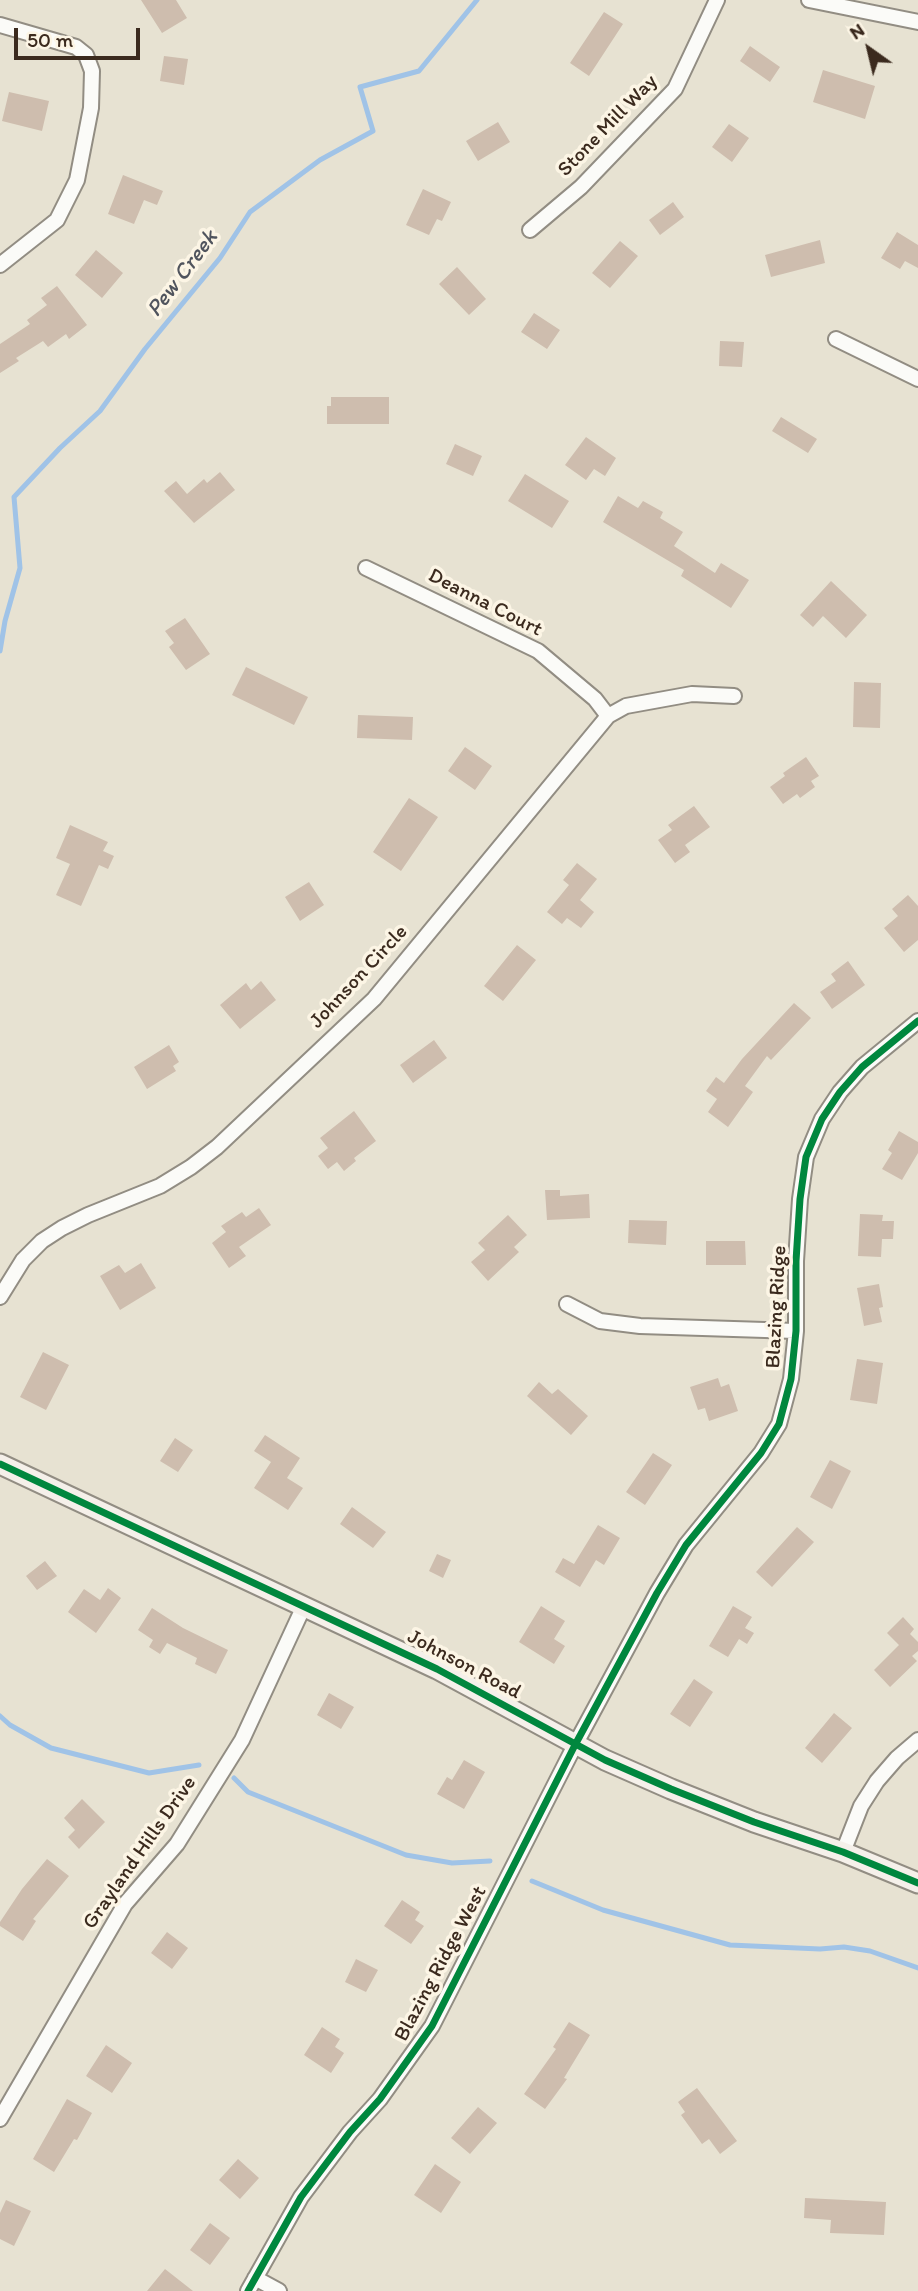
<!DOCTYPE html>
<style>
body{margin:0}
#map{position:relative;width:918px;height:2291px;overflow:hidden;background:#e7e2d2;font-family:Itim,sans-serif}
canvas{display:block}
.north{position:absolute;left:834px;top:14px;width:70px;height:70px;-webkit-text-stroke:5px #fcf5e5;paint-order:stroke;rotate:326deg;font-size:19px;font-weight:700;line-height:28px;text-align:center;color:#3b2a1e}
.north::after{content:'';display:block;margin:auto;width:24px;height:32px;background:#3b2a1e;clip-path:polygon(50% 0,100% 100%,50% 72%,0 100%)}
.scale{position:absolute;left:14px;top:28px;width:126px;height:32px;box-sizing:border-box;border:4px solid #3b2a1e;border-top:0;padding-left:9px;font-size:21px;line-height:24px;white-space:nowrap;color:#3b2a1e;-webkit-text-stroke:5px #fcf5e5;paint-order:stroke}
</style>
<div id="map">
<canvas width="918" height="2291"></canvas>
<div class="north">N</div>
<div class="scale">50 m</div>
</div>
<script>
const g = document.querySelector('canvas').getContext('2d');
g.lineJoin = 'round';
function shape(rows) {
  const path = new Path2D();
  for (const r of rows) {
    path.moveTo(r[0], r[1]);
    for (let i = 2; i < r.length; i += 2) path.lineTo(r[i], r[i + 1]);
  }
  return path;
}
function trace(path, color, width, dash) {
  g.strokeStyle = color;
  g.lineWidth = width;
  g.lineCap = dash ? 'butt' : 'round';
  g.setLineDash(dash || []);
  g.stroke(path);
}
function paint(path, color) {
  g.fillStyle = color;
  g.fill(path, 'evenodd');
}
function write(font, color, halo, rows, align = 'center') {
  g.font = font + ' Itim,sans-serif';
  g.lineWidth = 7;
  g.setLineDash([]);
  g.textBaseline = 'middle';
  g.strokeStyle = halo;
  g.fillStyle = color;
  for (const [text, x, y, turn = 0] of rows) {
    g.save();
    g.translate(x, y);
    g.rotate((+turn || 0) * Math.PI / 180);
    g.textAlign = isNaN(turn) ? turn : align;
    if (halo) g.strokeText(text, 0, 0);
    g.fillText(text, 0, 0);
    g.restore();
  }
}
trace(shape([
 [0,651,5,621,20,568,14,497,60,448,100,411,145,349,220,258,250,212,320,160,373,131,360,87,419,71,477,0],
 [0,1716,10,1725,51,1748,149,1773,199,1765],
 [234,1778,248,1792,406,1855,452,1863,490,1861],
 [532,1881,603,1910,730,1945,820,1949,844,1947,870,1951,918,1968]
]), '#a0c3e7', 5);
paint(shape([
 [141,0,176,0,187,18,162,33],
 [604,12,623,24,589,76,570,63],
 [750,46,780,67,770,82,740,61],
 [164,56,188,59,184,85,160,81],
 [823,70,875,86,865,119,813,102],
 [9,92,49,101,42,131,2,121],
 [498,122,510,142,478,161,466,141],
 [729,124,749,138,732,162,712,147],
 [123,175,163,191,157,205,144,200,134,224,108,214],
 [423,189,451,202,442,221,437,219,429,235,406,225],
 [673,202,684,217,660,235,649,220],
 [897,232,918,245,918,268,905,261,900,269,881,258],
 [820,240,825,263,771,277,765,255],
 [620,241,638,256,610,288,592,273],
 [96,250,123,273,102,298,75,275],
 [457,267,486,299,469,315,439,284],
 [57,286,87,325,69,339,66,334,48,347,43,341,16,358,19,361,0,373,0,344,30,324,27,320,47,305,41,298],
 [534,313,560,330,547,349,521,332],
 [720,341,744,342,742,367,719,366],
 [331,397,389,397,389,424,327,424,327,406,331,406],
 [781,417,817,439,808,453,772,431],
 [586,437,616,458,605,476,594,469,586,480,565,465],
 [455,444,482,456,473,476,446,464],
 [220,472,235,490,194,523,164,491,176,481,187,494,204,479,207,483],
 [525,474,569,501,552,528,508,501],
 [618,496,638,508,643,501,663,512,660,518,683,532,674,546,715,573,721,563,749,580,731,608,681,576,684,570,603,522],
 [831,581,867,615,846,638,823,616,813,627,800,615],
 [185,618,210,654,186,670,169,647,174,643,165,631],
 [246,667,308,697,294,725,232,695],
 [854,682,881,683,880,728,853,727],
 [358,715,413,717,412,740,357,738],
 [465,747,492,766,475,790,448,771],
 [806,757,819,776,811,781,815,787,800,798,797,794,783,804,770,787,785,776,783,773],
 [409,798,438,817,401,871,373,852],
 [694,806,710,827,685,845,690,852,675,863,658,840,672,830,668,825],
 [70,825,108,842,103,851,114,856,108,869,99,865,81,906,56,895,70,864,56,858],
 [577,863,597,879,580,900,594,912,581,928,567,918,562,924,547,912,569,885,563,880],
 [309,882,324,905,300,921,285,897],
 [908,895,918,906,918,940,904,952,884,928,898,916,892,909],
 [517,945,536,960,503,1001,484,986],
 [848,961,865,985,832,1009,820,992,836,981,831,974],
 [261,981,276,1000,240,1029,220,1005,246,983,251,990],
 [794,1003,811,1018,771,1060,767,1056,745,1086,753,1092,728,1127,708,1112,717,1099,706,1091,716,1077,724,1083,742,1059],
 [434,1040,447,1058,413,1083,400,1065],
 [169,1045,179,1062,173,1066,176,1071,147,1089,134,1067],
 [354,1111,376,1141,354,1158,356,1161,344,1171,337,1162,328,1169,318,1156,328,1148,320,1138],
 [899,1131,918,1142,918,1153,902,1180,882,1169,892,1153,888,1150],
 [545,1190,560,1190,560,1196,589,1194,590,1218,547,1220],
 [259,1208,271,1225,239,1247,246,1256,229,1268,212,1243,226,1232,221,1226,242,1212,246,1217],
 [860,1214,883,1215,882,1221,894,1221,893,1239,882,1239,881,1257,858,1256],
 [508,1215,527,1235,514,1247,519,1252,488,1281,471,1262,485,1250,478,1243],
 [629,1220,667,1221,666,1245,628,1243],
 [706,1241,745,1241,746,1265,706,1265],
 [141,1263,156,1288,120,1310,100,1276,119,1265,125,1273],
 [879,1284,883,1307,879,1308,882,1322,864,1326,857,1288],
 [43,1352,69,1365,46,1410,20,1397],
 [857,1359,883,1363,877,1404,850,1400],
 [718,1378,721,1387,729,1384,738,1411,709,1421,705,1408,698,1410,690,1387],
 [539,1382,552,1394,558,1389,588,1416,571,1435,527,1396],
 [265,1435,300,1458,287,1478,303,1488,288,1510,254,1488,271,1462,254,1451],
 [175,1438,193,1450,178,1472,160,1461],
 [653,1453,672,1465,645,1505,626,1492],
 [830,1460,851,1471,832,1509,810,1497],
 [352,1507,386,1532,373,1548,340,1524],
 [598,1525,620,1538,604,1565,596,1560,580,1587,555,1572,563,1558,574,1564],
 [797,1527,814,1542,772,1587,756,1572],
 [437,1554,451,1560,443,1578,429,1571],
 [45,1561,57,1576,37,1590,26,1576],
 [108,1588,121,1598,96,1633,68,1612,84,1589,100,1600],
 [541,1606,565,1621,554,1639,565,1646,554,1664,519,1642],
 [733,1606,752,1617,745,1628,754,1633,747,1644,739,1639,728,1657,709,1646],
 [152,1608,183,1628,228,1650,216,1674,195,1664,197,1658,167,1643,160,1654,149,1647,153,1640,138,1630],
 [903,1617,914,1629,910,1634,918,1642,918,1651,912,1656,917,1661,890,1687,874,1670,899,1645,887,1633],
 [694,1679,713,1692,690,1727,670,1714],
 [329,1693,354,1707,341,1729,317,1715],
 [834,1713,852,1728,822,1763,805,1748],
 [464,1760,485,1772,464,1809,437,1794,447,1777,452,1780],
 [82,1799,105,1822,79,1849,68,1837,75,1830,64,1818],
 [47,1859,69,1876,33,1919,36,1921,23,1941,0,1926,0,1922,22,1889],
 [402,1900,420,1912,415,1920,424,1926,411,1944,384,1926],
 [167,1932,188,1948,172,1969,151,1953],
 [356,1959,378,1970,366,1992,345,1982],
 [569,2022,590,2035,564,2078,567,2079,545,2109,524,2094,556,2049,553,2047],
 [322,2027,340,2039,335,2047,344,2053,331,2073,304,2055],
 [106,2045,132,2063,112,2093,86,2076],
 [697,2088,737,2141,720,2154,709,2139,702,2144,681,2115,685,2112,678,2102],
 [67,2099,92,2113,77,2140,74,2139,54,2172,33,2159],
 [478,2107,497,2123,470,2154,451,2138],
 [238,2159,259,2178,240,2199,219,2180],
 [435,2164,461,2182,441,2213,414,2195],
 [805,2198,886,2202,884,2235,830,2233,831,2220,804,2218],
 [6,2200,31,2211,14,2246,0,2239,0,2213],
 [210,2223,230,2238,210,2265,190,2250],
 [165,2269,193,2291,147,2291]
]), '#cebdae');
const street = shape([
 [809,0,918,22],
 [0,25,76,47,86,55,92,71,91,108,77,180,57,220,0,265],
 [530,230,581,187,675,89,717,0],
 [836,339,918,379],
 [366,568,538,651,595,699,608,716],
 [0,1297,23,1260,42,1241,62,1228,88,1215,160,1186,191,1167,217,1147,374,999,608,716,626,706,692,694,734,696],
 [567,1304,600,1321,640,1326,796,1331],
 [843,1852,861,1806,877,1781,897,1758,918,1740],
 [0,2119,125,1904,177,1844,242,1740,304,1606],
 [255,2278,279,2291],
 [248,2291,301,2197,350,2132,380,2099,432,2026,575,1745,657,1593,686,1545,761,1453,779,1424,791,1379,796,1331,796,1261,800,1199,806,1157,822,1119,840,1092,862,1067,918,1021]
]);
const secondary = shape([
 [0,1464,437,1669,605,1760,671,1789,754,1822,843,1852,918,1883]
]);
trace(street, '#928d83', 18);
trace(secondary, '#928d83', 23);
trace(street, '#fbfbf8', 14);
trace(secondary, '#f5f0ea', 19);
trace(shape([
 [0,1464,437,1669,605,1760,671,1789,754,1822,843,1852,918,1883],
 [248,2291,301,2197,350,2132,380,2099,432,2026,575,1745,657,1593,686,1545,761,1453,779,1424,791,1379,796,1331,796,1261,800,1199,806,1157,822,1119,840,1092,862,1067,918,1021]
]), '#00873e', 7);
write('21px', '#3b2a1e', '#fcf5e5', [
 ["Stone Mill Way",608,126,-46],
 ["Deanna Court",485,603,27],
 ["Johnson Circle",359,977,-47],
 ["Blazing Ridge",777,1307,-87],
 ["Johnson Road",464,1665,28],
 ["Grayland Hills Drive",140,1853,-55],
 ["Blazing Ridge West",441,1964,-62]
]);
write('italic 23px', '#50545d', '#fcf5e5', [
 ["Pew Creek",183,274,-53]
]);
</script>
